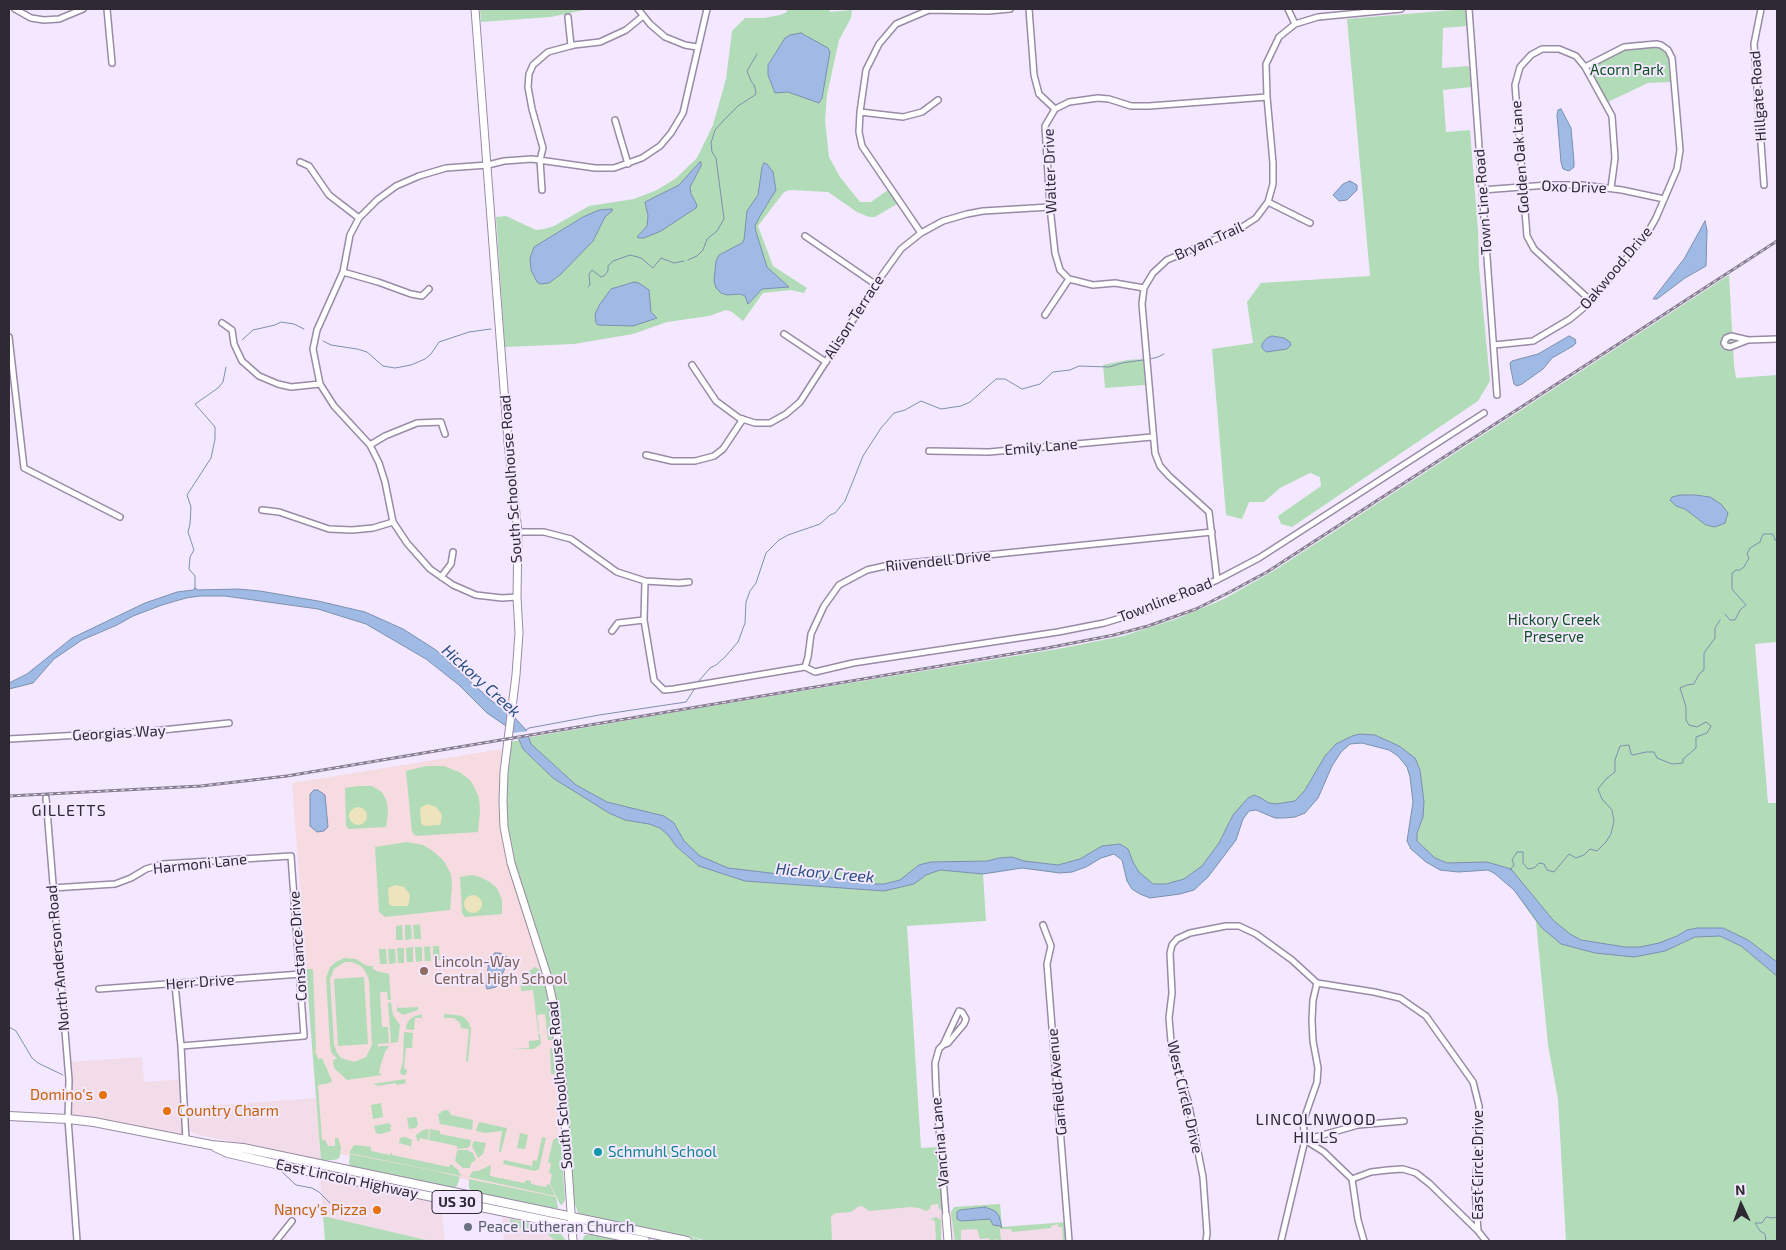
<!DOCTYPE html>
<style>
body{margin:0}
#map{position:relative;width:1786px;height:1250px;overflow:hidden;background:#f3e8ff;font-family:"Exo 2",sans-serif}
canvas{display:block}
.frame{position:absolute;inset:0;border:10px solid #2f2934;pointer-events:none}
.north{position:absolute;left:1716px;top:1180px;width:50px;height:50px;-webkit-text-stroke:4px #f3e8ff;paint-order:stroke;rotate:357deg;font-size:14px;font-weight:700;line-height:20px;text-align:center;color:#2f2934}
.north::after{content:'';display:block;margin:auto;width:18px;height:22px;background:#2f2934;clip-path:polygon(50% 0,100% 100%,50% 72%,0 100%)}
</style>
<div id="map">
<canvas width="1786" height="1250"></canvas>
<div class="frame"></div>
<div class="north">N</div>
</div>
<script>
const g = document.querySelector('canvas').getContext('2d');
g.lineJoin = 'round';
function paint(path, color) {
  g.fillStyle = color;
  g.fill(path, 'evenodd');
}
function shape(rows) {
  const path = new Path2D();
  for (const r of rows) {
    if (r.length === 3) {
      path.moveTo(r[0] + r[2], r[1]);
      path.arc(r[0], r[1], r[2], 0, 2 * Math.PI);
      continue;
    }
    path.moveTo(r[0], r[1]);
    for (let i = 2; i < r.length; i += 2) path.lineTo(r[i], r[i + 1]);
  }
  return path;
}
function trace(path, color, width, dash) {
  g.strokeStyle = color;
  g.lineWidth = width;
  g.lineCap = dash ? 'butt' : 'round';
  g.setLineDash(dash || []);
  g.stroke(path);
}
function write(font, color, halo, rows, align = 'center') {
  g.font = font + ' "Exo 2",sans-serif';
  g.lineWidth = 4;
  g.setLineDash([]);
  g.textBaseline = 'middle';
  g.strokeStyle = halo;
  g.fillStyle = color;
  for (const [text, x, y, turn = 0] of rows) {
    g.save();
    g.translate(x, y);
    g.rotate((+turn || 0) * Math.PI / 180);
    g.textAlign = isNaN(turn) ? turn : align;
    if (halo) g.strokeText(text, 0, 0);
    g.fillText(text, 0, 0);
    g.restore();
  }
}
paint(shape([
 [142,1057,144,1082,182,1079,185,1139,69,1118,68,1062],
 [316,1098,321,1160,195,1134,190,1130,189,1107],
 [813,1157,942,1205,942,1241,820,1241],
 [320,1179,441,1204,445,1241,431,1241,323,1216],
 [1000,1204,1002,1227,1070,1222,1071,1241,953,1241,949,1214,954,1207],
 [502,1217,558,1229,566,1241,504,1241]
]), '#f2dce9');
paint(shape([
 [502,749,499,792,502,838,510,873,536,951,551,1016,558,1095,559,1151,558,1198,352,1156,320,1151,292,783]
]), '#f6dbe1');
paint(shape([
 [480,9,589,9,551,17,481,22],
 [787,9,829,9,830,12,852,10,851,18,839,40,827,95,825,120,829,157,840,177,860,202,871,202,888,190,897,204,875,217,869,217,857,212,828,192,790,190,784,192,758,226,773,266,807,288,804,293,791,290,763,293,743,321,732,312,726,310,709,316,667,322,633,334,574,344,505,347,496,217,506,216,536,230,544,229,554,226,589,206,634,199,657,190,675,179,697,158,713,125,726,79,732,31,745,18,764,18,780,15,787,12],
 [1465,9,1467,26,1443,28,1442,68,1469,66,1471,87,1443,90,1446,132,1470,130,1478,231,1479,267,1490,381,1478,401,1292,527,1281,524,1278,516,1321,486,1320,477,1310,473,1280,488,1264,502,1249,502,1242,519,1226,515,1212,349,1253,343,1247,302,1261,283,1370,276,1347,19],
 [1656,47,1663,50,1668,56,1671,82,1648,83,1608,102,1590,71,1591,68,1623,50],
 [1729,275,1734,365,1736,378,1777,375,1777,642,1755,644,1768,803,1777,803,1777,1241,1566,1241,1558,1099,1548,1045,1536,922,1514,890,1494,873,1488,870,1458,872,1440,870,1426,862,1411,849,1407,841,1413,802,1410,777,1407,767,1398,756,1389,750,1362,743,1350,744,1341,752,1332,766,1318,798,1305,813,1295,817,1284,818,1275,818,1256,810,1249,811,1243,819,1236,840,1208,877,1194,890,1180,894,1150,898,1140,894,1132,889,1127,881,1122,860,1114,854,1101,858,1086,867,1072,872,1060,873,1022,868,983,874,986,921,907,926,921,1148,939,1147,943,1212,943,1210,939,1209,938,1204,931,1205,930,1209,926,1211,919,1208,910,1207,869,1211,864,1207,859,1206,851,1212,836,1213,831,1216,832,1241,707,1241,685,1235,703,1241,700,1241,583,1217,578,1213,573,1198,554,988,543,948,514,860,507,826,506,796,511,742,531,737,700,708,1063,648,1123,636,1176,619,1224,599,1275,570],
 [1143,359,1145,385,1105,388,1103,365,1127,360],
 [426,766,444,766,461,773,471,781,479,797,480,812,478,832,416,836,412,832,406,771],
 [358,786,372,786,382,792,387,802,388,814,386,827,349,829,346,826,345,788],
 [407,842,423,845,433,851,444,861,451,874,452,886,450,910,385,917,379,912,375,847],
 [471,875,480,877,490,882,497,888,502,900,502,914,465,917,462,913,460,877],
 [420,924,421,939,414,939,413,925],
 [402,925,403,940,396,940,396,926],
 [405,925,411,925,412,939,405,940],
 [430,946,431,961,425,961,424,947],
 [433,946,439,946,440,960,433,961],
 [413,947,413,962,407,962,406,948],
 [415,947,422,947,422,961,416,962],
 [397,948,404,948,404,963,398,963],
 [386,949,387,964,380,964,379,949],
 [388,949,395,949,396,963,389,964],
 [344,958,356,959,367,966,373,966,373,969,377,971,389,974,391,1000,388,1000,387,992,380,992,382,1027,388,1027,389,1043,378,1044,378,1048,379,1046,389,1046,385,1052,380,1067,379,1073,382,1075,347,1080,334,1068,333,1060,337,1059,331,1052,330,1044,326,978,330,967,336,962],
 [345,962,352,962,361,966,365,971,369,980,372,1045,366,1057,354,1062,341,1058,337,1053,334,1044,330,979,334,969],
 [535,967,541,971,546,981,555,1038,553,1040,548,1040,545,1014,537,1015,539,1031,538,1031,533,990,521,991,520,982,528,976,526,973],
 [306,969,313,969,316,1049,315,1050,318,1059,322,1058,332,1081,330,1083,318,1085,322,1140,325,1140,328,1146,335,1146,335,1138,338,1138,341,1147,340,1156,338,1159,333,1160,321,1160],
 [364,977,368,1044,338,1046,334,979],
 [391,1002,393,1015,400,1025,398,1042,391,1043,388,1003],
 [397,1005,398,1008,418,1007,418,1010,403,1015,397,1011],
 [422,1014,422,1018,415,1018,414,1030,406,1029,406,1026,409,1020,415,1016],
 [444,1014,456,1015,464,1017,469,1023,471,1029,468,1061,466,1061,469,1029,461,1028,460,1023,454,1018,444,1018],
 [404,1032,413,1033,412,1048,406,1048,404,1068,407,1070,407,1072,405,1075,402,1075,400,1073,403,1061],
 [538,1034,540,1034,541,1044,534,1049,513,1049,529,1048,529,1041,539,1040],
 [550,1048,556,1051,557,1074,551,1074],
 [405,1079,406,1083,397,1085,396,1083,378,1086,373,1084],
 [381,1103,383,1117,373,1119,371,1105],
 [448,1110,451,1115,473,1120,472,1130,440,1124,438,1114,441,1113,441,1111],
 [415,1117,417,1118,418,1125,415,1128,409,1129,407,1118],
 [479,1122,507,1128,501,1152,499,1152,502,1131,485,1133,476,1131],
 [389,1123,392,1126,390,1127,391,1131,381,1134,376,1133,374,1126],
 [429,1129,428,1140,420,1138,419,1141,417,1140,416,1135,423,1130],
 [430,1129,440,1131,440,1134,471,1140,470,1146,467,1148,457,1149,457,1146,429,1140],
 [520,1133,528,1135,525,1149,517,1148],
 [405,1137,412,1140,410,1151,410,1146,399,1143,400,1138],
 [542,1137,546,1138,539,1169,535,1171,503,1164,504,1160,532,1166,533,1160,537,1161],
 [557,1137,561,1139,565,1200,562,1205,560,1204,550,1184,552,1174,549,1173,551,1164,548,1162,553,1140],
 [474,1141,486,1143,483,1154,478,1158,472,1146],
 [354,1145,371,1147,371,1151,390,1155,392,1152,392,1155,449,1167,451,1164,458,1170,461,1176,349,1153],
 [459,1150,467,1150,473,1153,476,1160,471,1163,470,1168,463,1168,455,1161,457,1151],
 [350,1154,435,1171,460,1177,457,1186,450,1189,352,1168,349,1164],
 [491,1165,490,1176,524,1183,526,1180,531,1181,531,1184,546,1187,547,1184,550,1185,555,1196,469,1177,473,1171,478,1171],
 [469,1179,556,1197,558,1208,549,1209,472,1193,469,1188],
 [408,1187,434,1191,486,1203,457,1199,407,1189],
 [1000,1204,1002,1227,1067,1222,1068,1241,1063,1241,1062,1227,1058,1227,1058,1224,1051,1226,1051,1228,1012,1232,1011,1229,1000,1229,1001,1241,997,1241,997,1239,990,1241,989,1238,980,1239,977,1229,961,1230,961,1241,969,1241,955,1241,951,1212,954,1207],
 [323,1216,431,1241,325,1241],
 [936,1217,941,1220,941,1241,936,1241,935,1221,931,1219,932,1218],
 [510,1219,558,1229,566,1241,555,1241,546,1232,538,1229,536,1232,536,1229,532,1228,511,1229,511,1233],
 [585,1235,597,1235,616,1238,619,1241,582,1241]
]), '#b2dcb7');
paint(shape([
 [427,804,436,807,441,813,442,817,440,825,424,826,421,823,420,808],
 [358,816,9],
 [396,885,404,887,409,893,410,897,408,906,392,906,389,904,388,888],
 [473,904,9]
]), '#ede4be');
const water = shape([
 [801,33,828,48,830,52,822,98,819,103,788,92,775,93,768,75,768,65,785,38,790,35,801,33],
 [1561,109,1571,128,1574,162,1574,167,1569,171,1563,169,1561,162,1557,115,1558,110,1561,109],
 [700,162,701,162,701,166,690,187,691,194,697,205,696,208,661,231,644,238,639,238,637,237,647,226,648,216,645,202,679,185,700,162],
 [764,163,767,164,773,172,776,190,760,216,755,226,756,232,767,267,789,287,762,289,748,304,745,296,740,294,727,295,721,293,716,288,714,281,716,261,719,255,742,243,744,240,747,211,758,195,762,167,764,163],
 [1350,181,1357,185,1357,190,1347,200,1339,201,1333,195,1343,184,1350,181],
 [612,209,612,211,605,217,593,241,561,274,549,283,540,284,537,282,531,270,530,258,534,247,583,217,599,210,612,209],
 [1705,221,1707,230,1706,266,1685,278,1657,299,1653,299,1684,259,1705,221],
 [634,282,639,283,649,290,651,312,657,318,633,326,598,325,596,323,595,314,600,304,608,293,611,289,634,282],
 [1272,336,1284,338,1290,342,1291,345,1287,349,1266,352,1262,348,1262,344,1267,338,1272,336],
 [1569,336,1575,339,1576,343,1573,346,1552,358,1543,369,1522,384,1517,386,1514,384,1511,370,1510,363,1512,361,1538,354,1569,336],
 [1680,495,1695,495,1710,497,1721,504,1728,513,1725,523,1715,527,1706,525,1685,509,1676,506,1670,500,1672,497,1680,495],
 [195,588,198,590,238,589,260,591,318,601,365,612,403,629,436,650,493,702,507,709,526,730,531,744,576,785,607,802,664,816,674,823,684,841,700,856,728,868,796,876,861,880,874,884,884,884,900,880,919,865,931,862,987,861,999,858,1012,857,1024,861,1058,865,1080,859,1102,846,1120,844,1128,849,1133,862,1139,872,1153,884,1166,884,1184,879,1202,866,1219,843,1233,815,1248,798,1254,795,1259,797,1269,803,1276,804,1295,801,1305,790,1325,756,1336,744,1352,736,1360,734,1375,735,1399,746,1415,758,1420,770,1424,802,1423,817,1417,833,1417,841,1435,858,1447,863,1487,862,1511,869,1553,920,1570,934,1581,940,1625,947,1640,947,1659,943,1677,936,1687,930,1697,928,1723,928,1748,940,1777,962,1777,976,1741,946,1720,936,1695,937,1665,951,1634,957,1595,953,1561,944,1542,928,1514,890,1494,873,1488,870,1458,872,1440,870,1426,862,1411,849,1407,841,1413,802,1410,777,1407,767,1398,756,1389,750,1362,743,1350,744,1341,752,1332,766,1318,798,1305,813,1295,817,1284,818,1275,818,1256,810,1249,811,1243,819,1236,840,1208,877,1194,890,1180,894,1150,898,1140,894,1132,889,1127,881,1122,860,1114,854,1101,858,1086,867,1072,872,1060,873,1022,868,983,874,940,870,926,875,914,884,884,891,745,881,699,866,676,846,668,835,660,828,649,824,625,820,609,813,553,778,523,749,518,737,506,726,487,713,459,685,426,659,366,624,318,609,225,596,200,596,186,598,162,605,133,616,117,625,82,640,54,659,33,683,9,689,9,683,27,674,72,638,145,603,177,592,193,590,195,588],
 [314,790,318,790,325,795,328,827,324,831,317,832,310,826,310,794,314,790],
 [495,953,500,953,507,957,507,964,496,987,487,989,486,986,489,959,495,953],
 [985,1207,995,1211,999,1216,1002,1228,1000,1226,993,1225,990,1219,961,1221,957,1219,957,1212,960,1210,985,1207]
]);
paint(water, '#9fbbe5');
trace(water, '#7d8fb0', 1);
paint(shape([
 [506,729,512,733,529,731,530,736,516,739]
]), '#f3e8ff');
trace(shape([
 [688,260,697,256,703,250,707,239,717,231,724,219,716,158,712,152,711,143,715,130,724,120,738,106,755,95,756,92,754,85,751,81,747,71,757,54],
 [588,287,590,285,589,274,592,270,601,277,604,276,608,271,608,266,613,261,630,255,641,258,653,268,661,258,674,263,684,261],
 [242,340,253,330,275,325,281,322,294,324,304,329],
 [323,341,331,345,357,349,367,352,383,366,395,368,411,365,425,359,431,354,439,342,469,332,491,329],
 [1150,359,1158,357,1164,354],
 [195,589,195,576,189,569,190,557,194,550,188,532,190,524,191,507,187,495,211,458,215,439,215,427,195,404,218,388,223,382,226,367],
 [1725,614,1730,620,1735,620,1740,610,1746,605,1732,589,1732,573,1736,570,1740,570,1744,567,1749,558,1747,554,1750,548,1760,542,1763,534,1773,534,1775,540,1777,541],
 [698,682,710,668,716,665,725,657,738,642,745,623,746,602,750,591,756,583,766,553,779,540,788,535,820,524,830,515,835,513,845,501,863,456,881,428,894,413,905,410,921,401,941,409,961,406,970,402,996,379,1005,379,1022,389,1040,384,1053,372,1070,370,1079,366,1109,367,1122,363,1143,360],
 [526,730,529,728,599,715,686,702,695,688],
 [1510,870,1514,865,1512,860,1517,852,1523,852,1523,863,1528,869,1534,868,1539,863,1544,864,1547,870,1554,872,1569,854,1576,858,1584,855,1590,849,1597,851,1606,842,1611,834,1614,821,1612,810,1602,799,1598,789,1606,779,1615,772,1615,760,1620,746,1629,745,1631,754,1633,755,1646,752,1654,752,1657,758,1672,764,1683,763,1683,759,1696,748,1696,737,1707,733,1711,726,1706,722,1697,727,1689,725,1686,720,1686,707,1680,688,1687,685,1694,684,1699,674,1704,670,1704,653,1715,638,1715,628,1720,620],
 [9,1027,16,1031,32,1058,38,1063,63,1075],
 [281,1171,296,1185,312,1188,319,1192,335,1208],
 [1766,1241,1765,1234,1760,1231,1755,1223,1762,1223,1766,1217,1772,1218,1777,1217]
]), '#7d8fb0', 1);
const street = shape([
 [15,9,31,18,44,20,59,19,83,9],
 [107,9,112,63],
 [638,9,650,24,665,37,685,45,697,47],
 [1029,9,1034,75,1039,94,1055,109],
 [1288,9,1295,24],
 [1469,9,1497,395],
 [1761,9,1754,44,1764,185],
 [568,17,571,46],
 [860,112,903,117,922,112,938,100],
 [615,120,628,164],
 [300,162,309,166,329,195,359,218],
 [542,190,540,160,543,148,532,109,528,87,529,74,533,65,548,52,574,45,600,42,626,30,643,16],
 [1482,190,1548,185,1582,185,1622,190,1664,199],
 [1268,202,1310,223],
 [921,233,862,146,859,132,860,112,866,70,879,44,896,24,929,10,988,11,1010,9],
 [805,236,875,284],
 [343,272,378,282,411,294,422,296,429,289],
 [1144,288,1115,283,1093,285,1069,279,1060,270,1055,253,1050,207,1045,126,1055,109,1069,102,1098,98,1109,99,1131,106,1149,106,1267,97],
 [1591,301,1534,249,1527,236,1515,85,1520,67,1531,55,1542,49,1559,49,1576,56,1585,67,1612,116,1615,158,1611,188],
 [1045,315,1069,279],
 [222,323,232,330,234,344,242,361,259,376,278,384,291,387,320,384],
 [784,334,826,362],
 [9,337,24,468,120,517],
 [1748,340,1730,347,1726,346,1724,343,1726,338,1731,336,1748,340,1777,339],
 [1494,345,1533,341,1570,319,1587,305,1647,234,1656,218,1677,169,1680,150,1672,58,1668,50,1661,45,1656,44,1624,47,1585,67],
 [692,365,716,401,739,418,755,423,770,423,786,414,800,402,878,281,901,249,921,233,943,221,967,214,983,211,1050,207],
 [370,445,385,436,417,423,441,422,445,434],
 [929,451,989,452,1152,437],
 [646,455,672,461,695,461,714,456,723,449,743,419],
 [262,510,279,512,329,529,352,530,373,528,393,522],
 [518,532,544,532,571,539,617,572,645,581,679,583,689,582],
 [441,577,451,564,453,552],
 [1217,580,1209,512,1169,476,1160,466,1155,453,1142,304,1144,288,1153,273,1167,260,1239,229,1256,218,1268,202,1273,184,1273,163,1267,97,1266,64,1279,37,1295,24,1318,17,1401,9],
 [645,581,644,620,654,680,664,690,674,689,805,667,808,657,811,634,824,606,839,585,867,570,889,565,1212,532],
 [517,597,502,598,476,595,453,585,430,569,407,543,393,522,385,482,379,463,370,445,334,406,320,384,313,349,317,330,343,272,350,235,359,218,377,200,396,186,419,176,446,168,488,165,504,161,532,159,595,168,614,168,642,158,660,146,671,133,683,113,707,9],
 [612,631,618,623,644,620],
 [805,667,815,672,853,663,1058,632,1104,623,1147,610,1217,580,1259,558,1484,413],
 [9,739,153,731,229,723],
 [46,798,69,1080,68,1119,77,1241],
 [52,888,115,884,131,878,146,869,163,864,291,856,304,1036,181,1046],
 [1043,925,1051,946,1047,964,1069,1241],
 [175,984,181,1046,186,1140],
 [99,989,301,974],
 [943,1045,948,1043,964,1024,966,1019,962,1012,959,1011,957,1015,945,1041,943,1045,939,1049,935,1063,936,1089,946,1216],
 [1305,1140,1324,1152,1352,1179,1358,1220,1364,1241],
 [1305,1140,1358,1125,1404,1121],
 [1352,1179,1371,1172,1388,1170,1403,1169,1416,1173,1430,1184,1478,1231,1486,1241],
 [276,1241,292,1221],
 [1206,1241,1207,1233,1203,1177,1188,1101,1172,1053,1169,1018,1172,993,1170,953,1172,945,1177,939,1190,933,1226,926,1239,926,1256,934,1292,960,1317,983,1374,992,1400,998,1426,1016,1473,1082,1479,1106,1480,1133,1475,1188,1478,1231],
 [1281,1241,1305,1140,1303,1122,1317,1082,1318,1068,1313,1041,1312,1020,1313,1000,1317,983]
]);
const secondary = shape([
 [475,9,508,442,518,532,517,597,519,633,516,675,504,772,503,802,504,827,511,863,547,975,553,1003,562,1079,573,1241],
 [946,1216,948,1241]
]);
const primary = shape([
 [9,1116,68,1119,94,1122,211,1145,243,1148,687,1241],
 [215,1147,228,1153,288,1167,645,1241]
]);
trace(street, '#998ba6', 8);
trace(secondary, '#998ba6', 9);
trace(primary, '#998ba6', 10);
trace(street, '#fff', 5);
trace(secondary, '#fff', 7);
trace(primary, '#fff', 8);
const rail = shape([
 [9,796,201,786,287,776,1047,648,1114,635,1148,626,1196,609,1228,593,1267,572,1777,241]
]);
trace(rail, '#877f90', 3);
trace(rail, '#f3e8ff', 1, [4]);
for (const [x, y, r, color] of [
 [424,971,5,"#8d6e63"],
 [103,1095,5,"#e8710a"],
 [167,1111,5,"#e8710a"],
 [598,1152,5,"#0f9aa8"],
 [377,1210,5,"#e8710a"],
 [468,1227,5,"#6b7280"]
]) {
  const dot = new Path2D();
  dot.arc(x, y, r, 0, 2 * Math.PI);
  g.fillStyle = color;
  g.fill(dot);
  trace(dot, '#f3e8ff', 2);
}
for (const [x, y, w] of [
 [457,1202,50]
]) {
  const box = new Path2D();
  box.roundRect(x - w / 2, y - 11.5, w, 23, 4);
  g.fillStyle = '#f3e8ff';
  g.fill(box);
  trace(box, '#2f2934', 1);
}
write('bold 14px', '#2f2934', null, [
 ["US 30",457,1202]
]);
write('15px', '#0f4f22', '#f3e8ff', [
 ["Acorn Park",1627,70],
 ["Hickory Creek",1554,620],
 ["Preserve",1554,637]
]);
write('15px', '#2f2934', '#f3e8ff', [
 ["Hillgate Road",1758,96,-94],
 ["Golden Oak Lane",1520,157,-94],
 ["Walter Drive",1050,171,-92],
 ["Oxo Drive",1574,187,2],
 ["Town Line Road",1483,202,-94],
 ["Bryan Trail",1209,241,-24],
 ["Oakwood Drive",1616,268,-50],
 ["Alison Terrace",854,317,-57],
 ["Emily Lane",1041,447,-5],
 ["South Schoolhouse Road",511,479,-94],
 ["Riivendell Drive",938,561,-6],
 ["Townline Road",1165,600,-21],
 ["Georgias Way",119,733,-3],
 ["Harmoni Lane",200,864,-6],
 ["Constance Drive",298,946,-94],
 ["North Anderson Road",58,958,-95],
 ["Herr Drive",200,982,-4],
 ["Garfield Avenue",1057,1082,-95],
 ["South Schoolhouse Road",560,1085,-95],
 ["West Circle Drive",1185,1097,77],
 ["Vancina Lane",940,1142,-95],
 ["East Circle Drive",1478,1165,-90],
 ["East Lincoln Highway",347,1179,12]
]);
write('15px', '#785e54', '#f3e8ff', [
 ["Lincoln-Way",434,962],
 ["Central High School",434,979]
], 'left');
write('15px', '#c56008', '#f3e8ff', [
 ["Domino's",93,1095],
 ["Country Charm",177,1111,"left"],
 ["Nancy's Pizza",367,1210]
], 'right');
write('15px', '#0d838f', '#f3e8ff', [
 ["Schmuhl School",608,1152]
], 'left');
write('15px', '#5b616d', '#f3e8ff', [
 ["Peace Lutheran Church",478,1227]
], 'left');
write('italic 16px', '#2b4e83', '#f3e8ff', [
 ["Hickory Creek",481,681,42],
 ["Hickory Creek",825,873,5]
]);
g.letterSpacing = '1px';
write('16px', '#2f2934', '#f3e8ff', [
 ["GILLETTS",69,811],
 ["LINCOLNWOOD",1316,1120],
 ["HILLS",1316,1138]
]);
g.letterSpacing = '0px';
</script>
